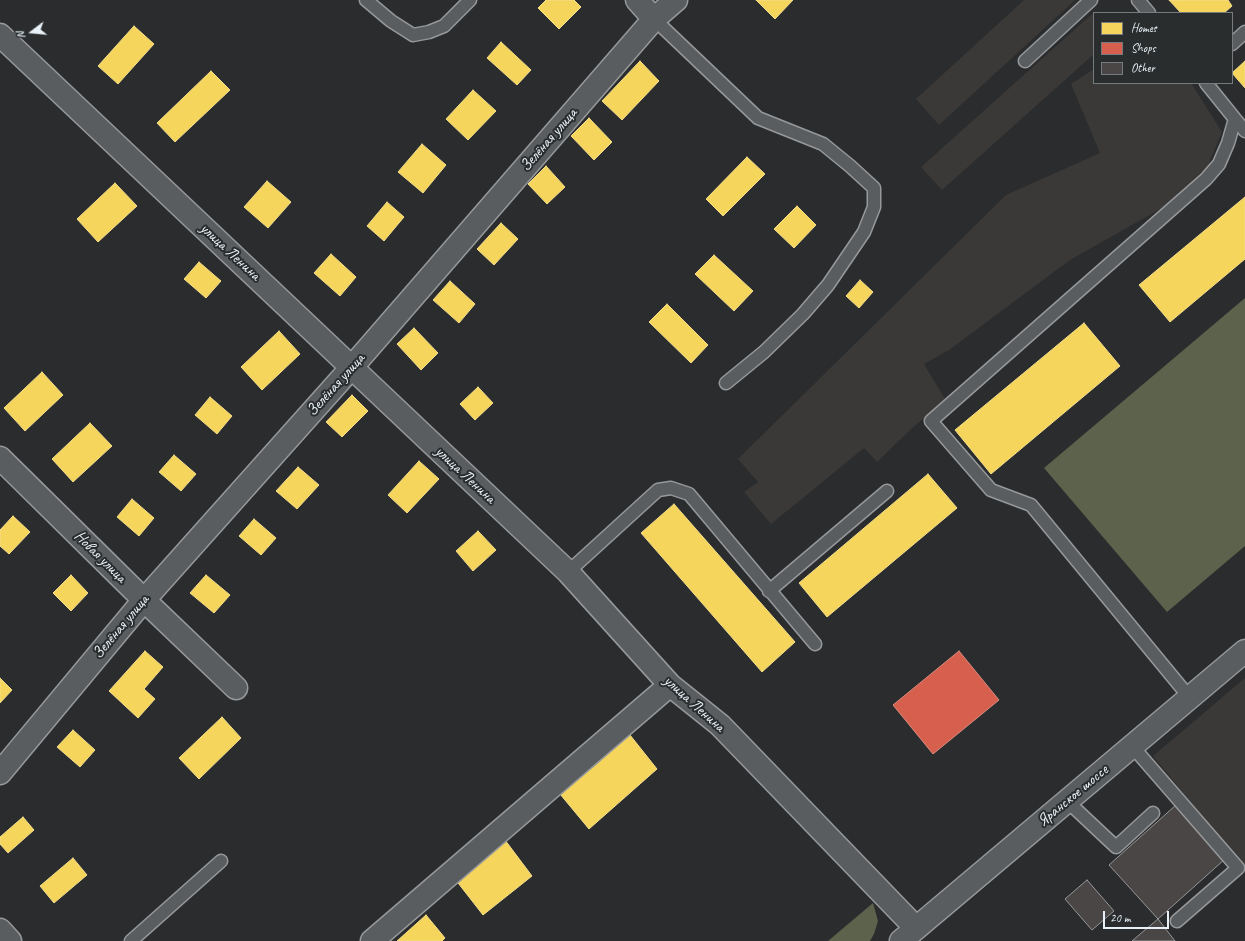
<!DOCTYPE html>
<meta charset="utf-8">
<style>
body{margin:0}
#map{position:relative;width:1245px;height:941px;overflow:hidden;background:#2b2c2d;font-family:Caveat,sans-serif}
canvas{display:block}
.legend{position:absolute;left:1093px;top:12px;width:140px;height:72px;box-sizing:border-box;background:#2a2d2e;border:1px solid #767b7f;margin:0;padding:5px 7px;list-style:none;font-size:12px;color:#e8f1f8}
.legend li{display:flex;align-items:center;gap:8px;height:20px}
.legend b{width:20px;border:1px solid #767b7f}
.north{position:absolute;left:12px;top:12px;width:40px;height:40px;-webkit-text-stroke:3px #2a2d2e;paint-order:stroke;rotate:254deg;font-size:11px;font-weight:700;line-height:16px;text-align:center;color:#e8f1f8}
.north::after{content:'';display:block;margin:auto;width:14px;height:18px;background:#e8f1f8;clip-path:polygon(50% 0,100% 100%,50% 72%,0 100%)}
.scale{position:absolute;left:1103px;top:911px;width:66px;height:18px;box-sizing:border-box;border:2px solid #e8f1f8;border-top:0;padding-left:5px;font-size:12px;line-height:14px;white-space:nowrap;color:#e8f1f8;-webkit-text-stroke:3px #2a2d2e;paint-order:stroke}
</style>
<div id="map">
<canvas width="1245" height="941"></canvas>
<ul class="legend">
<li><b style="height:11px;background:#f6d55c"></b>Homes</li>
<li><b style="height:11px;background:#d6604d"></b>Shops</li>
<li><b style="height:11px;background:#494645"></b>Other</li>
</ul>
<div class="north">N</div>
<div class="scale">20 m</div>
</div>
<script>
const g = document.querySelector('canvas').getContext('2d');
g.lineJoin = 'round';
function paint(path, color) {
  g.fillStyle = color;
  g.fill(path, 'evenodd');
}
function shape(rows) {
  const path = new Path2D();
  for (const r of rows) {
    path.moveTo(r[0], r[1]);
    for (let i = 2; i < r.length; i += 2) path.lineTo(r[i], r[i + 1]);
  }
  return path;
}
function trace(path, color, width, dash) {
  g.strokeStyle = color;
  g.lineWidth = width;
  g.lineCap = dash ? 'butt' : 'round';
  g.setLineDash(dash || []);
  g.stroke(path);
}
function write(font, color, halo, rows, align = 'center') {
  g.font = font + ' Caveat,sans-serif';
  g.lineWidth = 4;
  g.setLineDash([]);
  g.textBaseline = 'middle';
  g.strokeStyle = halo;
  g.fillStyle = color;
  for (const [text, x, y, turn = 0] of rows) {
    g.save();
    g.translate(x, y);
    g.rotate((+turn || 0) * Math.PI / 180);
    g.textAlign = isNaN(turn) ? turn : align;
    if (halo) g.strokeText(text, 0, 0);
    g.fillText(text, 0, 0);
    g.restore();
  }
}
paint(shape([
 [1024,0,1075,0,939,125,916,99],
 [1092,14,1094,17,1094,54,942,190,921,167],
 [1094,69,1094,83,1191,83,1222,132,1208,166,1162,208,1070,260,949,350,924,364,945,399,908,432,877,462,864,448,771,524,744,492,758,482,738,459,1006,195,1100,153,1071,84],
 [1245,678,1245,868,1153,756]
]), '#3b3937');
paint(shape([
 [1245,298,1245,546,1167,612,1044,468],
 [873,903,878,921,874,934,870,941,828,941]
]), '#5c624b');
const homes = shape([
 [546,0,574,0,581,7,559,29,538,8,546,0],
 [756,0,793,0,775,19,756,0],
 [1169,0,1228,0,1232,6,1224,13,1181,13,1169,0],
 [134,26,154,44,118,84,98,66,134,26],
 [501,42,531,70,517,85,487,58,501,42],
 [640,61,659,81,622,120,602,101,640,61],
 [1245,61,1245,88,1232,73,1245,61],
 [211,71,230,90,175,142,157,123,211,71],
 [473,90,496,111,468,140,446,119,473,90],
 [589,118,612,142,594,160,571,136,589,118],
 [422,144,446,165,423,193,398,172,422,144],
 [747,157,765,174,723,216,706,199,747,157],
 [546,166,565,187,547,204,528,184,546,166],
 [267,181,291,202,268,228,244,207,267,181],
 [115,183,137,206,98,242,77,219,115,183],
 [1245,197,1245,259,1170,322,1139,285,1245,197],
 [387,202,404,217,384,241,367,226,387,202],
 [797,206,816,225,794,248,774,229,797,206],
 [501,223,518,239,494,265,477,249,501,223],
 [331,254,356,277,340,296,314,273,331,254],
 [714,255,753,291,734,311,695,274,714,255],
 [199,262,221,281,206,298,184,279,199,262],
 [860,280,873,292,859,308,846,296,860,280],
 [450,281,475,304,459,323,433,300,450,281],
 [667,304,708,345,691,363,649,322,667,304],
 [1084,323,1120,366,991,474,955,430,1084,323],
 [414,328,438,353,421,370,397,344,414,328],
 [279,331,300,354,262,390,241,367,279,331],
 [42,372,63,395,25,431,4,408,42,372],
 [478,387,493,403,475,420,460,404,478,387],
 [352,395,368,411,342,437,326,422,352,395],
 [210,397,232,416,217,434,195,415,210,397],
 [90,423,112,446,73,482,52,459,90,423],
 [174,455,196,474,181,491,159,472,174,455],
 [419,461,439,479,407,513,388,495,419,461],
 [298,467,319,485,297,509,276,491,298,467],
 [928,474,957,508,827,617,799,583,928,474],
 [132,499,154,518,139,536,117,517,132,499],
 [674,504,795,642,762,672,641,533,674,504],
 [13,516,30,532,9,554,0,546,0,530,13,516],
 [254,519,276,538,261,555,239,536,254,519],
 [478,531,496,550,473,571,456,551,478,531],
 [71,575,88,593,71,611,53,593,71,575],
 [206,575,230,595,214,613,190,593,206,575],
 [145,651,163,667,144,689,155,699,138,718,109,691,145,651],
 [0,678,12,690,0,703,0,678],
 [222,717,241,738,199,779,179,758,222,717],
 [73,730,95,750,80,767,57,747,73,730],
 [630,735,657,769,589,829,560,794,630,735],
 [23,817,34,830,8,853,0,844,0,837,23,817],
 [505,840,532,876,483,915,455,879,505,840],
 [73,858,87,875,54,903,40,886,73,858],
 [426,915,445,938,442,941,397,941,426,915]
]);
paint(homes, '#f6d55c');
trace(homes, '#f2dd8b', 1);
const shops = shape([
 [959,651,999,700,933,754,893,705,959,651]
]);
paint(shops, '#d6604d');
trace(shops, '#db8c80', 1);
const building = shape([
 [1176,805,1225,859,1158,919,1109,865,1176,805],
 [1087,880,1114,911,1092,930,1065,899,1087,880],
 [1158,919,1175,941,1132,941,1158,919]
]);
paint(building, '#494645');
trace(building, '#96989a', 1);
const lane = shape([
 [366,0,391,21,413,35,429,32,444,26,470,0],
 [1138,0,1149,13],
 [654,19,758,118,823,144,850,166,874,188,874,207,864,232,828,285,803,314,764,352,726,383],
 [1232,44,1245,32],
 [1025,61,1091,0],
 [1235,119,1245,131],
 [568,572,658,490,671,488,689,494,815,644],
 [769,591,887,491],
 [1190,698,1031,505,991,490,931,421,1206,179,1219,164,1228,143,1235,119,1206,83],
 [1132,746,1238,868,1177,921],
 [1067,801,1116,847,1153,813],
 [131,941,221,861]
]);
const street = shape([
 [637,0,654,19],
 [0,35,568,572,670,685,720,725,916,928],
 [0,458,144,600,236,688],
 [0,773,144,600,352,367,654,19,676,0],
 [0,930,10,941],
 [372,941,670,685]
]);
const secondary = shape([
 [901,941,1245,651]
]);
trace(lane, '#96989a', 15);
trace(street, '#96989a', 25);
trace(secondary, '#96989a', 25);
trace(lane, '#5a5d60', 12);
trace(street, '#5a5d60', 22);
trace(secondary, '#5a5d60', 22);
write('16px', '#e8f1f8', '#2a2d2e', [
 ["Зелёная улица",549,140,-49],
 ["улица Ленина",230,252,43],
 ["Зелёная улица",336,385,-48],
 ["улица Ленина",465,475,43],
 ["Новая улица",100,557,45],
 ["Зелёная улица",121,627,-50],
 ["улица Ленина",694,704,42],
 ["Яранское шоссе",1073,796,-40]
]);
</script>
